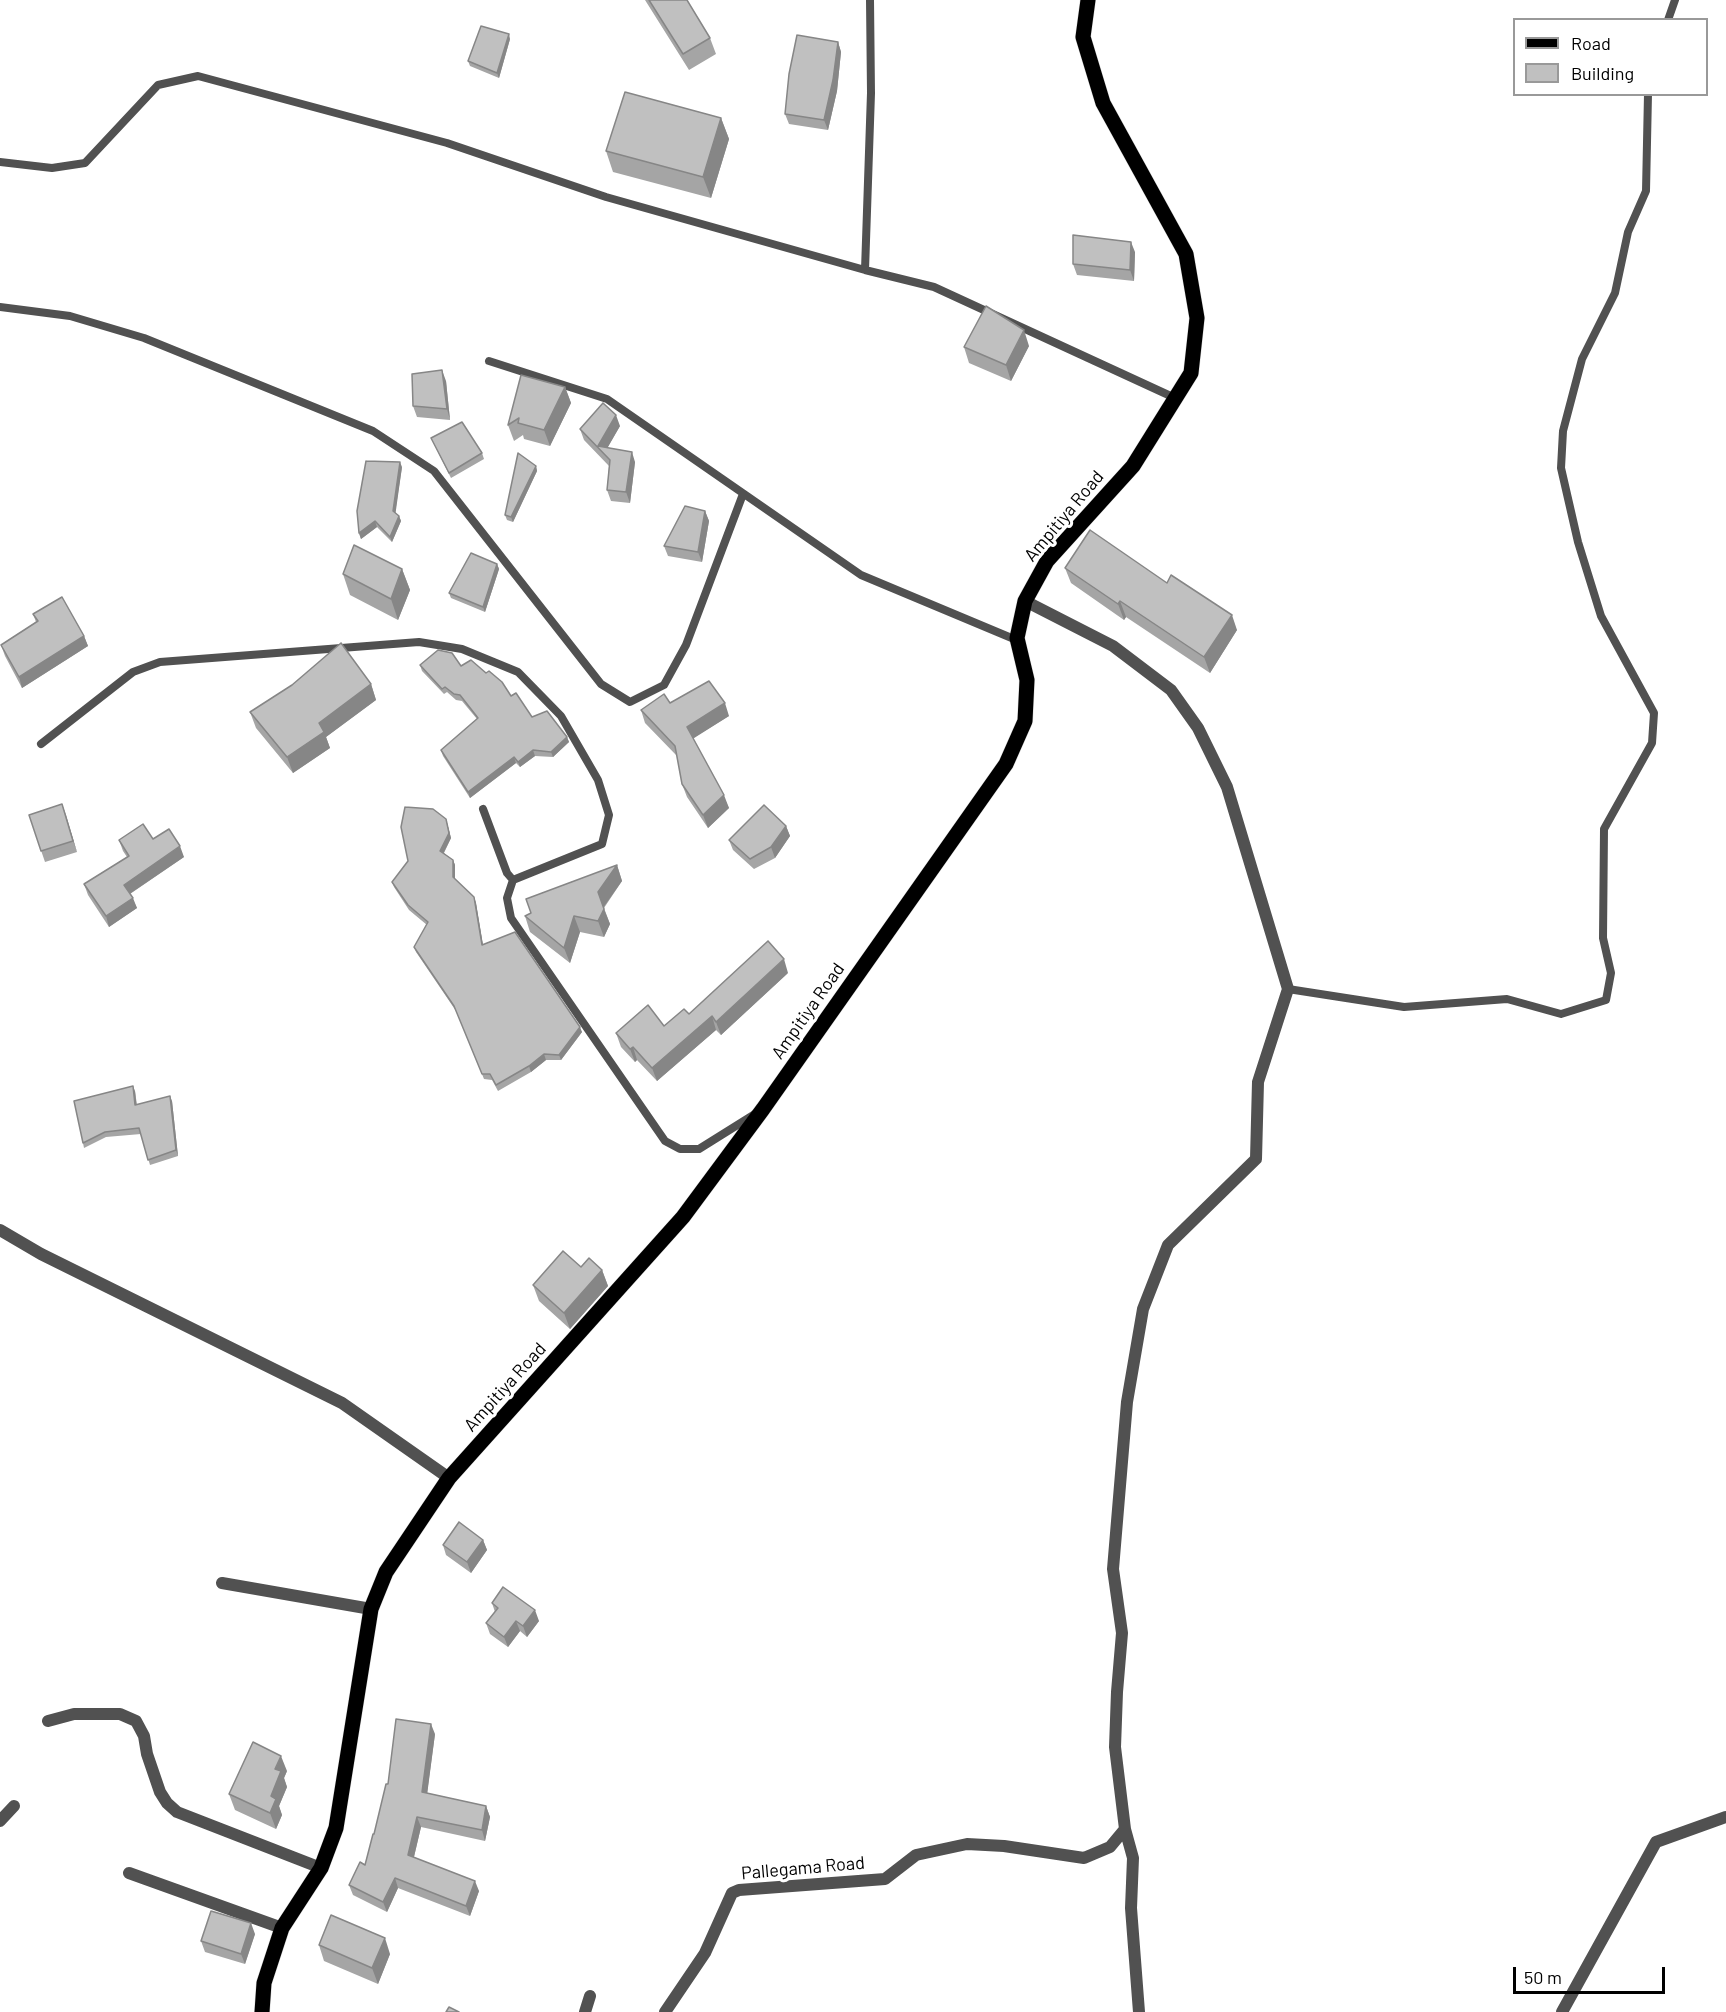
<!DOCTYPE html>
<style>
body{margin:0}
#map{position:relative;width:1726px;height:2012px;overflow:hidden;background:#fff;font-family:Barlow,sans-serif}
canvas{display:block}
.legend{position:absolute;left:1513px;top:18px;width:195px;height:78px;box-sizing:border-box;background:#fff;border:2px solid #999;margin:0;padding:8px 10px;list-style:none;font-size:18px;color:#000}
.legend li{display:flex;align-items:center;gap:12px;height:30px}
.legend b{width:30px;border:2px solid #999}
.scale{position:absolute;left:1513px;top:1967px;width:152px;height:27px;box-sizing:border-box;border:3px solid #000;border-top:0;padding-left:8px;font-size:18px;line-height:21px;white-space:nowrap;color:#000;-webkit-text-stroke:4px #fff;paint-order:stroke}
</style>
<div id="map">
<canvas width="1726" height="2012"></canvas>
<ul class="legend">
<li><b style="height:8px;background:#000"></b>Road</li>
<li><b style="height:16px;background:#c0c0c0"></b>Building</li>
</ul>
<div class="scale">50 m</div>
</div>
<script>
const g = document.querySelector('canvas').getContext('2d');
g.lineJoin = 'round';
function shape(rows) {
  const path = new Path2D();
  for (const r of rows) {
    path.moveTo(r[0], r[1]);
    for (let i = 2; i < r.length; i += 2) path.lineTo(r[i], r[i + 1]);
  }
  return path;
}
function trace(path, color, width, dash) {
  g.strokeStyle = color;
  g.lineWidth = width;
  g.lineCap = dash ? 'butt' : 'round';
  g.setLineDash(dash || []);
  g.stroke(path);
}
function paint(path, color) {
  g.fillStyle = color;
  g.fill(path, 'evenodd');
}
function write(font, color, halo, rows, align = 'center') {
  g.font = font + ' Barlow,sans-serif';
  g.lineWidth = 6;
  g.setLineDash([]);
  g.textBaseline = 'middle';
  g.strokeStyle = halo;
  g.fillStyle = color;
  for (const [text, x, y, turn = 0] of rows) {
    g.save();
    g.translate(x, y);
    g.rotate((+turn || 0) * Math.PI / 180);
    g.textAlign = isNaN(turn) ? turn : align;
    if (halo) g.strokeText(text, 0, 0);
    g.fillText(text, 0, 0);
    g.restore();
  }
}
const primary = shape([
 [262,2012,264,1983,282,1928,321,1868,336,1828,371,1609,386,1572,449,1478,683,1217,763,1109,1006,764,1025,721,1027,680,1017,638,1025,601,1047,561,1133,466,1191,373,1197,318,1186,254,1103,103,1083,37,1088,0]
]);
trace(primary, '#dbdbdb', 16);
trace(shape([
 [1668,20,1675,0],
 [0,162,52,168,85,163,158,85,198,76,447,143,606,197,865,270,934,287,1175,398],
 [865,270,871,93,870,0],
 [0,307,70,316,144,338,373,431,434,471,601,684,630,702,664,685,686,645,743,494],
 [489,361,607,399,861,575,1014,639,1017,638],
 [41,744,133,672,160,662,419,642,462,649,518,672,561,716,598,780,609,815,602,844,513,880,507,898,511,918,665,1141,680,1149,699,1149,755,1114],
 [483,809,507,873,513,880],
 [1288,989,1404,1007,1507,999,1561,1014,1606,1000,1611,973,1603,938,1604,829,1652,743,1654,713,1601,616,1578,542,1561,468,1563,431,1582,359,1615,293,1628,232,1646,191,1648,94]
]), '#515151', 8);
trace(shape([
 [0,1230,41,1254,342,1403,449,1478],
 [222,1583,371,1609],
 [48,1721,74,1714,120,1714,136,1721,144,1736,147,1754,160,1792,167,1803,177,1812,321,1868],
 [0,1821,14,1806],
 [1125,1829,1133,1858,1131,1908,1139,2012],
 [129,1873,282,1928],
 [585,2012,590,1996],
 [665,2012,705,1953,732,1893,739,1890,885,1879,916,1855,967,1844,1004,1846,1084,1858,1110,1847,1125,1829,1115,1747,1117,1692,1122,1633,1113,1569,1127,1402,1143,1309,1168,1245,1256,1159,1258,1082,1288,989,1227,787,1198,728,1171,690,1113,646,1025,601],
 [1562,2012,1656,1842,1726,1817]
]), '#515151', 12);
trace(primary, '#000', 15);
paint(shape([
 [645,0,687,0,710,38,716,54,689,70],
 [510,39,499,78,470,66,468,61],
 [838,42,841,52,837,91,828,130,789,124,785,114],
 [721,118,729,139,711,198,613,172,606,151],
 [1135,252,1134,281,1077,275,1073,264],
 [1029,346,1011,381,969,363,964,347],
 [446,381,450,420,417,417,413,406],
 [565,387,571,403,550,446,524,439,523,435,514,441,508,425],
 [620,426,607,448,635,462,630,503,611,501,607,490,609,466,584,440,580,429],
 [431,438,482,453,484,459,451,478],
 [536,466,537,471,513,522,507,520,505,515],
 [402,467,395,513,399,516,401,521,392,542,377,527,361,539,359,533],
 [705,511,709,521,702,562,668,556,664,546],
 [497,564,499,569,485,612,451,598,449,593],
 [1065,568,1167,583,1237,630,1210,673,1126,617,1124,620,1071,583],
 [402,569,410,590,398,620,350,595,343,574],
 [33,614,84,636,88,646,22,688,5,656,1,645,36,622],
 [420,665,461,666,511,696,532,717,567,737,569,742,553,757,535,756,520,767,516,763,470,798,443,756,441,750,477,719,462,701,456,700,447,692,444,694,422,671],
 [371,684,376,700,326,737,330,748,293,773,256,728,250,712],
 [670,703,729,716,693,738,729,808,708,828,687,797,682,784,677,756,645,723,641,710],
 [62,804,77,852,45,862,29,815],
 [446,819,451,838,444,853,453,860,455,865,455,879,474,897,476,903,483,945,582,1032,561,1060,546,1060,531,1072,498,1091,492,1080,484,1079,456,1011,416,952,414,947,427,925,409,910,394,887,392,882],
 [786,826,790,836,775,858,754,869,733,850,729,840],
 [153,839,184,857,130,894,137,908,109,927,88,895,84,884,127,857,123,851,119,840],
 [617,865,622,881,604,908,610,924,604,937,580,932,570,963,530,932,525,916],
 [788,973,721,1035,716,1030,657,1081,637,1060,635,1062,621,1047,616,1033,664,1026,689,1014],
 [135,1091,137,1105,172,1101,178,1156,150,1165,141,1134,106,1137,84,1148,83,1143],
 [581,1267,602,1270,608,1286,570,1329,539,1301,533,1285],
 [483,1540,487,1550,471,1573,446,1555,443,1545],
 [492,1603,539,1621,527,1637,520,1631,508,1647,490,1634,486,1623,495,1612],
 [435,1734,427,1793,486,1806,490,1817,485,1841,421,1827,414,1857,479,1891,470,1916,398,1888,387,1912,353,1895,349,1885,365,1865,388,1784],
 [287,1771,284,1778,287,1787,279,1806,282,1815,276,1829,235,1810,229,1794],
 [255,1934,245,1964,205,1952,201,1941],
 [319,1945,390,1954,378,1984,324,1961]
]), '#a5a5a5');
paint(shape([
 [509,34,510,39,499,78,497,73],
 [838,42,841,52,837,91,828,130,824,120],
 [721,118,729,139,711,198,703,177],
 [1131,242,1135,252,1134,281,1130,270],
 [1024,330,1029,346,1011,381,1006,365],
 [442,370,446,381,450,420,447,409],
 [565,387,571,403,550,446,544,430],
 [616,415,620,426,604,454,598,446],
 [632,452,635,462,630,503,626,492],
 [400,462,402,467,395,517,393,511],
 [536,466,537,471,513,522,511,517],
 [705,511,709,521,702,562,698,552],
 [399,516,401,521,392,542,390,537],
 [375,521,377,527,361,539,359,533],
 [497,564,499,569,485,612,483,607],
 [402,569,410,590,398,620,391,599],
 [1120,601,1126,617,1124,620,1118,604],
 [1232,615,1237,630,1210,673,1204,657],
 [84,636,88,646,22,688,19,677],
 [371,684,376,700,326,737,330,748,293,773,287,757,319,723],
 [725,703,729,716,691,740,687,727],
 [567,737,569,742,553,757,551,752],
 [533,750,535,756,520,767,518,762],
 [514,757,516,763,470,798,468,792],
 [724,795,729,808,708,828,703,815],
 [62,804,66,815,77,852,73,841],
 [446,819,451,838,442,856,440,851],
 [786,826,790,836,775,858,771,847],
 [180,846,184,857,128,895,124,885],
 [453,860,455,865,455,882,453,877],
 [617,865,622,881,603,908,598,892],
 [474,897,476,903,484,951,482,945],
 [133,898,137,908,109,927,106,916],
 [604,909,610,924,604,937,598,921],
 [574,916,580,932,570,963,564,948],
 [784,959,788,973,721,1035,716,1022],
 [712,1016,716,1030,657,1081,652,1068],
 [580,1027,582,1032,561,1060,559,1055],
 [633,1047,637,1060,635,1062,630,1049],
 [544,1054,546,1060,531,1072,529,1066],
 [133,1086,135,1091,137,1110,135,1105],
 [170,1096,172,1101,178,1156,176,1150],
 [602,1270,608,1286,570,1329,564,1313],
 [483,1540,487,1550,471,1573,467,1562],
 [535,1610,539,1621,527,1637,523,1626],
 [516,1621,520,1631,508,1647,504,1637],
 [431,1724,435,1734,426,1803,422,1792],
 [281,1756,287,1771,284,1778,287,1787,279,1806,282,1815,276,1829,270,1813,271,1796,275,1769],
 [486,1806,490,1817,485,1841,482,1830],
 [417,1817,421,1827,412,1865,408,1855],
 [395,1878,398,1888,387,1912,383,1902],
 [475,1881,479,1891,470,1916,466,1906],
 [251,1923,255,1934,245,1964,241,1954],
 [385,1938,390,1954,378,1984,372,1968]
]), '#868686');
const building = shape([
 [649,0,687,0,710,38,683,54,649,0],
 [481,26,509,34,497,73,468,61,481,26],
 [797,35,838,42,833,80,824,120,785,114,789,74,797,35],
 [625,92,721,118,703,177,606,151,625,92],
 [1073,235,1131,242,1130,270,1073,264,1073,235],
 [986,306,1024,330,1006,365,964,347,986,306],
 [442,370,447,409,413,406,412,374,442,370],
 [521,375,565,387,544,430,518,423,519,418,508,425,521,375],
 [603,403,616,415,598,446,632,452,626,492,607,490,610,460,580,429,603,403],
 [462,422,482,453,449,473,431,438,462,422],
 [518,453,536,466,511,517,505,515,518,453],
 [366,461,400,462,393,511,399,516,390,537,375,521,359,533,357,511,366,461],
 [685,506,705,511,698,552,664,546,685,506],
 [1090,530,1167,583,1171,575,1232,615,1204,657,1120,601,1118,604,1065,568,1090,530],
 [354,545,402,569,391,599,343,574,354,545],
 [471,553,497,564,483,607,449,593,471,553],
 [62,597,84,636,19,677,1,645,38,621,33,614,62,597],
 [341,643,371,684,319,723,324,732,287,757,250,712,292,685,341,643],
 [438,650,452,653,461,666,471,660,486,673,489,671,502,682,511,696,516,693,532,717,547,711,567,737,551,752,533,750,518,762,514,757,468,792,441,750,478,718,460,695,454,694,445,687,442,689,420,665,438,650],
 [709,681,725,703,687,727,724,795,703,815,682,784,675,746,641,710,664,694,670,703,709,681],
 [62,804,73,841,41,851,29,815,62,804],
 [764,805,786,826,771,847,750,859,729,840,764,805],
 [405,807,433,809,446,819,449,833,440,851,453,860,453,877,474,897,482,945,515,932,580,1027,559,1055,544,1054,529,1066,496,1085,490,1074,482,1074,454,1006,414,947,428,922,408,905,392,882,408,861,401,827,405,807],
 [143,824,153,839,169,829,180,846,124,885,133,898,106,916,84,884,129,856,119,840,143,824],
 [617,865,598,892,604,909,598,921,574,916,564,948,525,916,531,913,526,899,617,865],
 [768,941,784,959,716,1022,712,1016,652,1068,633,1047,630,1049,616,1033,648,1005,664,1026,684,1009,689,1014,768,941],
 [133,1086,135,1105,170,1096,176,1150,148,1160,139,1128,105,1132,83,1143,74,1101,133,1086],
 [563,1251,581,1267,589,1258,602,1270,564,1313,533,1285,563,1251],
 [459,1522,483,1540,467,1562,443,1545,459,1522],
 [503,1587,535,1610,523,1626,516,1621,504,1637,486,1623,498,1608,492,1603,503,1587],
 [396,1719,431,1724,422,1792,486,1806,482,1830,417,1817,408,1855,475,1881,466,1906,395,1878,383,1902,349,1885,360,1862,365,1865,373,1834,374,1834,386,1784,388,1784,396,1719],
 [253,1742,281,1756,275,1769,281,1771,271,1796,276,1799,270,1813,229,1794,253,1742],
 [211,1911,251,1923,241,1954,201,1941,211,1911],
 [331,1915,385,1938,372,1968,319,1945,331,1915],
 [449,2007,459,2012,446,2012,449,2007]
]);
paint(building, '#c0c0c0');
trace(building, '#868686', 1.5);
write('18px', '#000', '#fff', [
 ["Ampitiya Road",1064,516,-50],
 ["Ampitiya Road",808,1011,-55],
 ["Ampitiya Road",505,1387,-48],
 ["Pallegama Road",803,1868,-5]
]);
</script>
